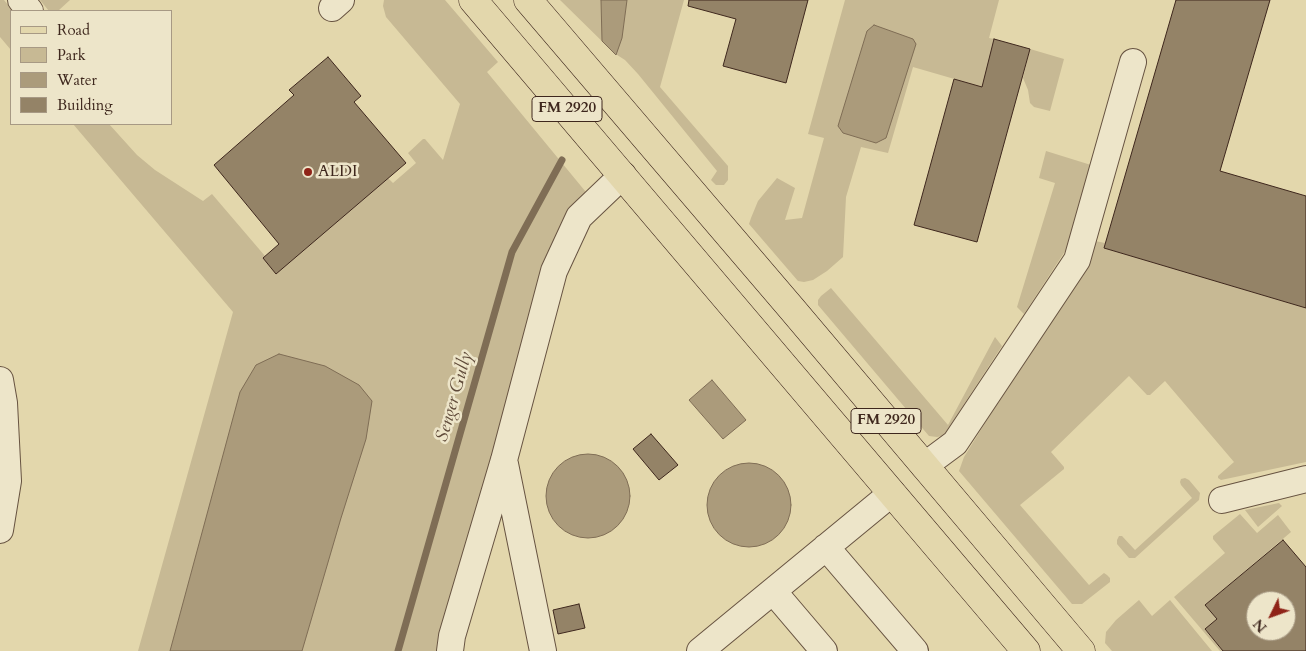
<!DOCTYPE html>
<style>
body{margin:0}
#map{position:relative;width:1306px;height:651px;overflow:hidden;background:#e3d7ac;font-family:Cardo,serif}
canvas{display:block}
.legend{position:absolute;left:10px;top:10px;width:162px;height:115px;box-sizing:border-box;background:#ede5c9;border:1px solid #a79984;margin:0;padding:6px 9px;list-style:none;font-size:15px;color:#3e271d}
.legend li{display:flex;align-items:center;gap:10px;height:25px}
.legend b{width:25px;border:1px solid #a79984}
.north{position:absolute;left:1246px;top:591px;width:50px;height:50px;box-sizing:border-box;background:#ede5c9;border:1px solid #a79984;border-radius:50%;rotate:228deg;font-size:14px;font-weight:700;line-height:20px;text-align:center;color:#3e271d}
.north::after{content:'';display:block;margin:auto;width:18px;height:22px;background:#8f2418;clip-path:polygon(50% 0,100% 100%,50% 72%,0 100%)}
</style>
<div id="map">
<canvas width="1306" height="651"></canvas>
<ul class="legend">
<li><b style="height:6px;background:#e3d7ac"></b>Road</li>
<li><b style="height:14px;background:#c7b994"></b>Park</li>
<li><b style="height:14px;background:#ab9b7b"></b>Water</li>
<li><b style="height:14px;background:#948367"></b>Building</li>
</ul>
<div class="north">N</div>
</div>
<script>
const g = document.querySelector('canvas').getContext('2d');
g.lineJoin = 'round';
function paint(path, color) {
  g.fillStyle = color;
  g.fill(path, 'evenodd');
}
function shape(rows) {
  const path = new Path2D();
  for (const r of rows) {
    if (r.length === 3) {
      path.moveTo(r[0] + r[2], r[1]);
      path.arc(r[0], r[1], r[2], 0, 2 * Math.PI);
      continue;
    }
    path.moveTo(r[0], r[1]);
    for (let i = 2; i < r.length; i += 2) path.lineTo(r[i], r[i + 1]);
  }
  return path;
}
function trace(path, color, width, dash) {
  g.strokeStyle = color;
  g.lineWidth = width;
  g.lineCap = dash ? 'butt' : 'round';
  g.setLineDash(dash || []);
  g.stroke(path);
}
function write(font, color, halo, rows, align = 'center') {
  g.font = font + ' Cardo,serif';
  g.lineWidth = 5;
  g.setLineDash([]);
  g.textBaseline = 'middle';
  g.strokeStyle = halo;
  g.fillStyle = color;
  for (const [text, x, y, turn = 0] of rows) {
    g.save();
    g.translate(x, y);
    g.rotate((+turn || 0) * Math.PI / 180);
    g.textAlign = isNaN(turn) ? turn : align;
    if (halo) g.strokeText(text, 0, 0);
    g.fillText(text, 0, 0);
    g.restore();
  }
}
paint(shape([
 [0,0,4,0,13,11,11,11,11,50,0,37],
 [40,0,70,0,59,10,60,11,49,11],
 [384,0,445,0,498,62,487,72,590,197,444,651,138,651,233,312,73,124,109,124,137,155,155,170,203,201,212,194,265,256,264,258,276,273,388,178,393,183,416,163,408,153,423,139,425,139,443,160,460,104,386,17,383,6],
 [560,0,684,0,660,87,728,166,728,180,724,185,716,185,711,180,717,171,638,74,625,60,614,53],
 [845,0,999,0,989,38,994,39,988,64,1003,75,1013,96,913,67,888,153,861,147,846,197,843,257,827,271,813,280,804,282,798,281,749,224,751,218,758,201,777,178,795,188,785,220,802,218,824,138,808,134],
 [1030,49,1064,59,1050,111,1034,107,1030,103,1028,90,1023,78],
 [1046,151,1091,165,1071,242,1024,314,1017,307,1055,183,1039,178],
 [1095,241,1105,243,1104,248,1306,308,1306,462,1221,480,1218,478,1218,476,1234,462,1165,381,1150,395,1147,395,1129,376,1051,452,1064,467,1064,469,1020,505,1089,585,1104,573,1107,575,1110,578,1110,582,1082,604,1072,604,959,471,964,457,987,420,1089,265],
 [831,288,948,425,995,337,1002,346,949,427,947,435,937,437,929,436,818,305,818,300,821,296],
 [1185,478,1189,480,1200,493,1199,500,1135,558,1129,558,1117,544,1117,540,1119,536,1122,536,1135,550,1192,498,1181,485,1180,482,1181,479],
 [1279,503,1282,506,1258,527,1245,510],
 [1240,514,1257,533,1278,515,1291,532,1205,605,1217,619,1205,630,1223,651,1220,651,1174,597,1225,553,1213,539,1213,536],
 [1139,600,1152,616,1170,600,1212,651,1112,651,1105,643,1106,632,1116,620]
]), '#c7b994');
const water = shape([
 [601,0,627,0,622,38,616,55,602,41,601,0],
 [874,25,913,39,916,44,886,138,876,143,843,133,838,126,867,31,874,25],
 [279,354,325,366,359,385,372,401,366,439,341,518,302,651,170,651,240,392,256,365,279,354],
 [712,380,746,420,723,439,689,400,712,380],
 [588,496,42],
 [749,505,42]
]);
paint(water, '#ab9b7b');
trace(water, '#7f6d55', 1);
trace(shape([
 [398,651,512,252,562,160]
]), '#7f6d55', 7);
const building = shape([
 [689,0,808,0,786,83,723,66,736,19,688,6,689,0],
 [1176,0,1270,0,1220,171,1306,196,1306,308,1104,248,1176,0],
 [994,39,1030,49,977,242,914,225,954,79,982,87,994,39],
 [328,57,361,96,354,102,406,163,276,274,263,258,279,244,214,165,294,95,289,90,328,57],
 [651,434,678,465,659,480,633,449,651,434],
 [1283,540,1306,567,1306,651,1223,651,1205,629,1217,619,1205,605,1283,540],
 [1256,601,1286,601,1286,631,1256,631,1256,601],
 [579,604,585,628,558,634,553,610,579,604]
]);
paint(building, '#948367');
trace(building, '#3e271d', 1);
const minor = shape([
 [21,0,30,11],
 [332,8,341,0],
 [0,380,4,403,8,481,0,530],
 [505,464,543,651],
 [924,466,955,443,1077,260,1133,62],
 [1222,500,1306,479],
 [826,547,915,651],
 [773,591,824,651],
 [450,651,452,636,504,460,554,271,579,217,623,175],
 [700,651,892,493]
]);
const major = shape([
 [473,0,1026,651],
 [528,0,792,309,1081,651]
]);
trace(minor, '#675341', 28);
trace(major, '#3e271d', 29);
trace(minor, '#ede5c9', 26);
trace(major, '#e3d7ac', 28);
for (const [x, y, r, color] of [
 [308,172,5,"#8f2418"]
]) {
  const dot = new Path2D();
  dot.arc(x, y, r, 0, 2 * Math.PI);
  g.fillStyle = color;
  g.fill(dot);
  trace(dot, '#ede5c9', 2);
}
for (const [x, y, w] of [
 [567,109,70],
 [886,421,70]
]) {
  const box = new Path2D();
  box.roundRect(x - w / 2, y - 12.5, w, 25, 4);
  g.fillStyle = '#ede5c9';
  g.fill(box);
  trace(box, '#3e271d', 1);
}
write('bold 15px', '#3e271d', null, [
 ["FM 2920",567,109],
 ["FM 2920",886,421]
]);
write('16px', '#3e271d', '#ede5c9', [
 ["ALDI",318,172]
], 'left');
write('italic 18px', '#5f4a39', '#ede5c9', [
 ["Senger Gully",455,397,-74]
]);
</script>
